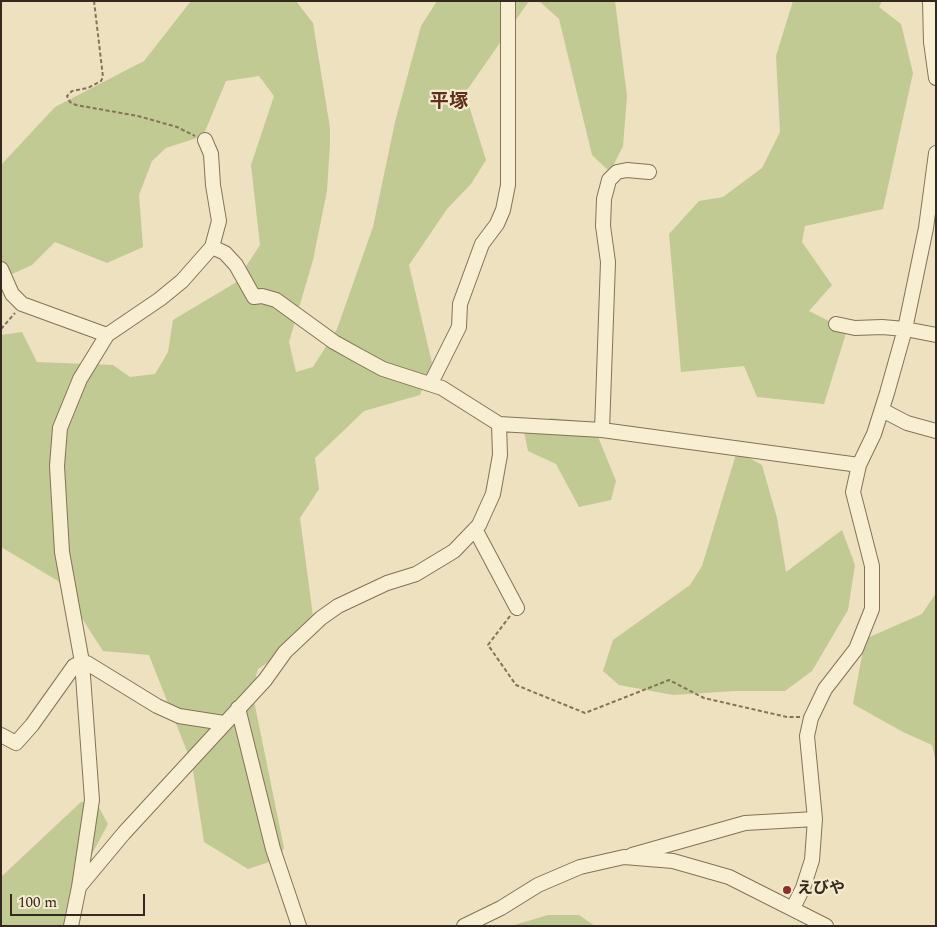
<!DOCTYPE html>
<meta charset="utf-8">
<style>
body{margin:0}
#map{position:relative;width:937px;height:927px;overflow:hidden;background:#ede1bf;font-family:Spectral,serif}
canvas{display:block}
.frame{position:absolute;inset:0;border:2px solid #34291c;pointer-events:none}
.scale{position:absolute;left:10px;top:894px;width:135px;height:22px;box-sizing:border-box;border:2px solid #34291c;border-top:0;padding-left:6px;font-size:15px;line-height:18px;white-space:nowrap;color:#34291c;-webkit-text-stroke:4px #f4ebce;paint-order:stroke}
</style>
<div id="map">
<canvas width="937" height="927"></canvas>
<div class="frame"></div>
<div class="scale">100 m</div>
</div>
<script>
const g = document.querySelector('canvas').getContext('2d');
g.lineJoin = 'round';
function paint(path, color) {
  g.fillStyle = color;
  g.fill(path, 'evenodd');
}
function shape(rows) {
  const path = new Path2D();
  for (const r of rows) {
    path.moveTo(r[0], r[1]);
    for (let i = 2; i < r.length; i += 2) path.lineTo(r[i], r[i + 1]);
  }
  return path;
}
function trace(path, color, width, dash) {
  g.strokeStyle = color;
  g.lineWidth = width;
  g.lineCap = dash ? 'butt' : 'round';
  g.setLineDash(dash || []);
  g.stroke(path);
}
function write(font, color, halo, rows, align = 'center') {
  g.font = font + ' Spectral,"Noto Sans JP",serif';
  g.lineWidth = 4.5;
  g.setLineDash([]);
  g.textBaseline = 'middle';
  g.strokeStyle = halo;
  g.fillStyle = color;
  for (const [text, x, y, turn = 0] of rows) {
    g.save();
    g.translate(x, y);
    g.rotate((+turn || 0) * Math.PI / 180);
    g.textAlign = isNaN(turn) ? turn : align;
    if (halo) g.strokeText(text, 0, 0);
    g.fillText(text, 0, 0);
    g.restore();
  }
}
paint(shape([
 [191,1,296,1,313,23,330,128,330,144,327,191,313,260,289,342,296,372,313,367,337,329,373,227,395,122,421,26,437,1,529,1,465,93,486,160,471,184,447,209,409,265,432,363,420,395,364,411,315,458,319,489,300,518,315,631,258,669,252,691,284,848,278,859,248,869,204,842,192,764,149,655,103,651,58,581,1,547,1,335,22,332,37,362,113,365,130,377,155,374,168,352,173,320,235,283,260,245,251,165,274,96,259,76,226,81,203,136,166,148,152,161,139,195,143,247,107,263,55,242,32,265,1,279,1,165,55,107,144,61],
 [539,1,615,1,627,96,623,146,610,172,592,155,559,19],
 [793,1,882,1,879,7,901,24,913,73,883,209,805,226,802,242,832,285,809,311,847,330,824,404,757,397,744,366,681,372,669,234,699,201,723,197,762,168,780,132,776,56],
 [551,418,592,422,616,481,611,500,579,507,556,464,528,451,523,427],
 [737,451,762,465,777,518,786,572,842,530,855,565,848,610,812,671,785,691,735,691,673,695,619,685,603,671,613,640,690,585,702,566],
 [936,593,936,762,932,745,903,732,853,704,865,639,922,614],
 [81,802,97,804,108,824,70,895,64,926,1,926,1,877],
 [548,915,579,915,595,926,511,926]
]), '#c1ca93');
const minor = shape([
 [930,1,931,42,936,78],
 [1,269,12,294,22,304,107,335],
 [836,324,855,328,882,327,905,329,936,335],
 [431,383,459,327,460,304,482,244,497,224,503,210,508,185,508,1],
 [882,410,907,423,936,431],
 [499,424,602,430,859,465],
 [602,430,608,262,603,226,604,199,609,180,617,172,627,170,649,172],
 [475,529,517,608],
 [238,708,273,849,299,926],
 [1,735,16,743,32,725,74,666,82,662,87,663,157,706,179,716,224,723],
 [632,855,745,823,815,819],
 [79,887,124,833,265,680,285,652,321,618,338,606,387,583,416,574,454,551,479,525,493,494,500,455,499,424,442,388,383,369,359,356,334,342,276,300,262,296,254,297,236,265,225,253,212,247],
 [793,908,803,888,812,860,815,819,807,736,811,718,825,689,856,649,872,609,872,566,853,492,859,465,874,434,887,393,905,329,926,228,936,153],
 [71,926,79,887,92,800,82,662,62,552,57,466,60,428,80,379,107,335,160,299,182,281,212,247,219,221,213,185,211,154,205,140],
 [464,926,501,908,538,885,580,867,624,857,673,861,729,877,826,926]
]);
trace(minor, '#857258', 16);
trace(shape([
 [94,1,103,77,101,81,88,88,72,91,67,96,70,102,76,105,138,116,177,127,195,136],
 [1,329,15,313],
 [510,616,488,645,516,685,585,713,669,680,704,698,787,717,800,717]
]), '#857258', 2, [4, 2.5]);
trace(minor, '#f8eed2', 14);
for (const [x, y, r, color] of [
 [787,890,5,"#922e29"]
]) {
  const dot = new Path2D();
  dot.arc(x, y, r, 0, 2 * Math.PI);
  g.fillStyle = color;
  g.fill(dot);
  trace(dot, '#f4ebce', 2);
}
write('bold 16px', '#34291c', '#f4ebce', [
 ["えびや",797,890]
], 'left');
write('bold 19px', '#602e1c', '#f4ebce', [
 ["平塚",449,103]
]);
</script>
